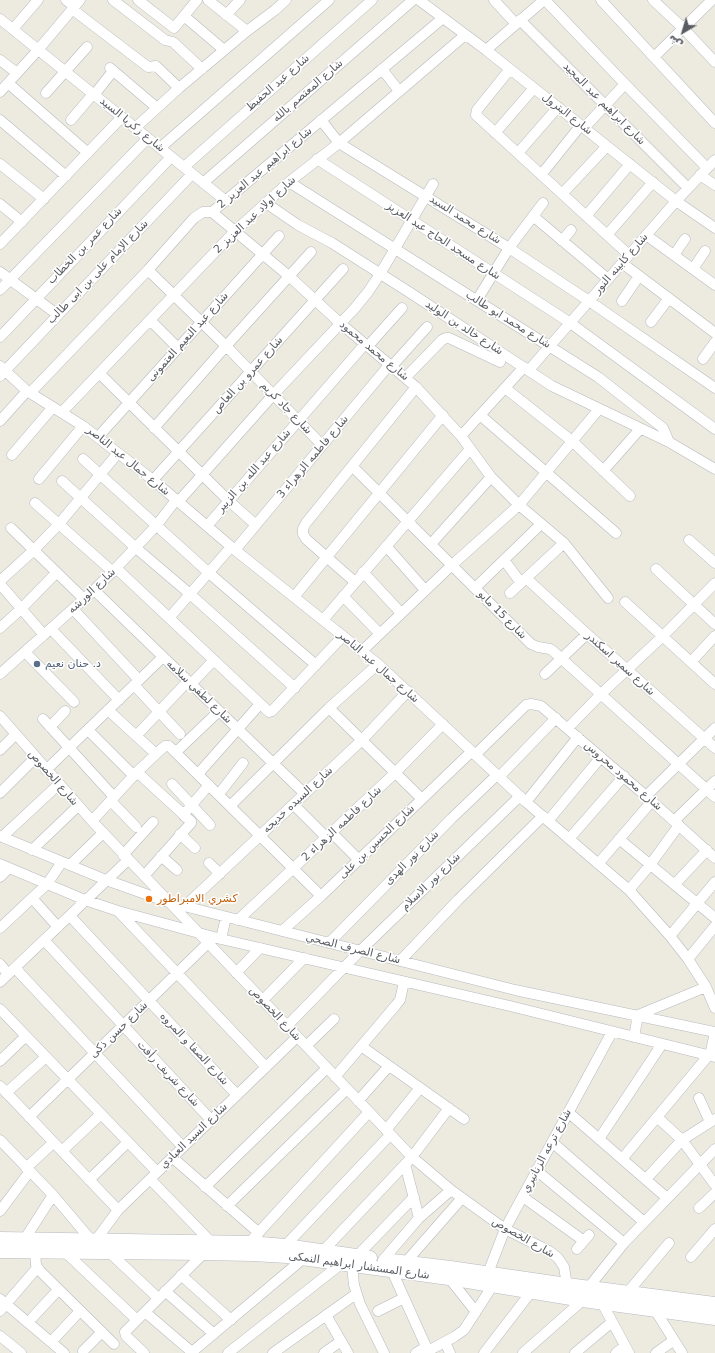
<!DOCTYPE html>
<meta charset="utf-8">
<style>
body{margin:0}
#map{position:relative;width:715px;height:1353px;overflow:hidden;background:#edeae0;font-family:"DejaVu Sans","Noto Naskh Arabic",sans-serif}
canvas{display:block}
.north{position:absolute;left:663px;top:12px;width:40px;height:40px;-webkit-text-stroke:3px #fff;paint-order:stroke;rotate:218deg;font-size:11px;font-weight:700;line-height:16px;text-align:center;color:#595d62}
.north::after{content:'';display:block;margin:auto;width:14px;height:18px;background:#595d62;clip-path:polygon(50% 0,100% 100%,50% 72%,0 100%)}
</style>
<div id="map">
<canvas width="715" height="1353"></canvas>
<div class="north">ش</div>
</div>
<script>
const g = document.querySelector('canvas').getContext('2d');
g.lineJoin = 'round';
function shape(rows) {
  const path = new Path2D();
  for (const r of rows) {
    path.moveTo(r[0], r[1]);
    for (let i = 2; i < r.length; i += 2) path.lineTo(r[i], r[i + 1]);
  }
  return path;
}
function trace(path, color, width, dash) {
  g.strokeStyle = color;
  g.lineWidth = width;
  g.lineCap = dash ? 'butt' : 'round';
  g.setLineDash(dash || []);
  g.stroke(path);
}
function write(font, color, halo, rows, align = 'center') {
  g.font = font + ' "DejaVu Sans","Noto Naskh Arabic",sans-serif';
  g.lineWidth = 3;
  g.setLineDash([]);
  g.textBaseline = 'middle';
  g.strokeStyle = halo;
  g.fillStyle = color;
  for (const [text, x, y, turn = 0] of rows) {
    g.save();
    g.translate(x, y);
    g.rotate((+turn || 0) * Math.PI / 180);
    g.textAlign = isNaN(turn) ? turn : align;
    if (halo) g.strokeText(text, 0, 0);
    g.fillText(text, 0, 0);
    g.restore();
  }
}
const minor = shape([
 [66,0,74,6],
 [113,0,165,40,173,42,202,69],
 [138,0,174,28,197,0],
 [208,0,247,31],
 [419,0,486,50,676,201,715,228],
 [494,0,516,24],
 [545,0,625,84,707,168],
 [601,0,715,123],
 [653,0,683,28,715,62],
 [72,9,148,67,156,66,179,88],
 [226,15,240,0],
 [184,16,224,50],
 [0,19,226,201],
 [520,20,688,188],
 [13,29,38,0],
 [486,50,544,0],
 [654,57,712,0],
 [0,60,17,73],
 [110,68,156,107],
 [382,69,399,91],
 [510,69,477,110,476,115,629,255],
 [8,83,88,153],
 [0,92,38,50,80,0],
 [46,93,87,47],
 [94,95,113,71],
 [0,120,66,176],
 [71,120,93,94],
 [321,120,339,143,509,248,589,301,715,388],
 [135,128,179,88,247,31,275,10,286,0],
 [584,128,625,84],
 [495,133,534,88],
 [160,148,329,0],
 [518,153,558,107],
 [317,159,569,322,715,429],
 [0,164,44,199],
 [184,167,372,0],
 [541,175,581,125],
 [700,175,715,185],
 [289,182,598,377,663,428,669,442,715,469],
 [203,183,413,0],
 [562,194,607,146],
 [266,203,298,225,332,243,409,292,552,386,669,442],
 [0,204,22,222],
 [212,212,290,277,340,323,416,387,461,436,491,477,519,505,564,543,608,598],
 [533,216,608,279],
 [586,216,630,164],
 [607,235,653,182],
 [646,235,715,285],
 [562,241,571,230],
 [0,244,122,117],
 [674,255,685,239],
 [622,263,715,333],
 [693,269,705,251],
 [148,270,226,346,322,445],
 [0,272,58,315],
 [0,290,148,138],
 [477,300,509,248,543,203],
 [622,301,639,276],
 [150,320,178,348],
 [651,322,669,298],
 [0,337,171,157],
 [368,346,402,308],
 [703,359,715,342],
 [0,366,27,391,83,426,153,480,235,550,378,664,526,802,629,890,670,936,688,959,706,987,715,1008],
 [392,366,427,327],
 [529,370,676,201,715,160],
 [99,373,229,501,256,525],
 [0,376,192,174],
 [406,377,442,340,446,338,449,338,500,362],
 [505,388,572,441,630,496],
 [30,393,148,270,194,218,203,212,212,212,443,18],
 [62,412,235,231,289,182,339,143,465,35],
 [480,415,616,533],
 [0,421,27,391],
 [154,428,226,346,311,252],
 [461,436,524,367],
 [98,437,279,236],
 [12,455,53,407],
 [83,459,209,573,316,665],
 [352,466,531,644,538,647,550,649,553,651,715,797],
 [603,471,640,429],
 [39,479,83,426],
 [153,480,343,269],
 [62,481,136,548,190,594,295,688],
 [178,502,273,395,355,308,368,292,380,274,433,184],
 [35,503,113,572],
 [207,526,365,344],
 [11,528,84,599],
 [689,540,715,563],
 [431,544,491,477],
 [386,546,425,590],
 [235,550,390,364],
 [504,560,521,583],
 [116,568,269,712,272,711,343,636],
 [656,569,715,624],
 [363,572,401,613],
 [526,578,587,634,715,748],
 [0,581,34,550,59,524,118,453],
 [355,582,306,539,303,534,303,529,306,523,416,387],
 [0,584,44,635],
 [475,588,541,524],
 [94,590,305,794],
 [510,593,564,543],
 [343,596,380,634],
 [294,597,443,415],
 [625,602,715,684],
 [73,609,139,680],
 [169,618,231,547],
 [323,620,470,449],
 [0,628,21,609,56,573],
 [51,629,119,700],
 [362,651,452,565,519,505,599,409],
 [25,652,74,702],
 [691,662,715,636],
 [0,674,94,590,116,568,156,526,176,500],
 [545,674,587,634],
 [191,684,214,660],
 [134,685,180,734],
 [329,708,422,799],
 [108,710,156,754],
 [0,716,92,821,412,1157,451,1190,505,1229,549,1251,558,1258,564,1267,567,1285],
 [43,719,114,797],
 [50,727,65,711],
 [568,728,601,694,663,636,715,583],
 [88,730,134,776],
 [136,736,188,681],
 [0,750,16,734],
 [176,752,219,711],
 [475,755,526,705,531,704,541,706,646,796,715,858],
 [46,770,163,657],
 [137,772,184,815],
 [198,774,260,704],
 [499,777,556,718],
 [172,784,210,825],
 [0,793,36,757],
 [219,794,243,763],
 [646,796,715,728],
 [111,801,136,827],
 [526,802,578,737],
 [294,805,327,838],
 [230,806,329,708,378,664],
 [92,821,137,772,156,754,165,746,169,746,321,896],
 [548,821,601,757],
 [674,821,715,781],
 [332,833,359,860],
 [180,834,195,848],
 [0,836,106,880,168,902,515,990,715,1032],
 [2,837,59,784],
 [569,839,624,776],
 [619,839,715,918],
 [32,850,78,806],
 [123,855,153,822],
 [161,856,177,870],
 [209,863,220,874],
 [0,864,85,900,118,911,221,939,510,1006,715,1057],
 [598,864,652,801],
 [70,865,103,833],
 [144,876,191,823,191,821,184,816,184,814,209,785],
 [0,877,9,868],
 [675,884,707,850],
 [629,890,650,865,679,825],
 [32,898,58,927],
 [185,906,362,740,408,691],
 [119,912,266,1067],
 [70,916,237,1095],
 [238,920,395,773,443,724],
 [0,928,47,884,62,862],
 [282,931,321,896,471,752],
 [670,936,715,882],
 [221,939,226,917],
 [44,940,211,1120],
 [329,943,452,818,497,775],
 [688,959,715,926],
 [400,961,458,900,543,816],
 [0,964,8,974],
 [15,968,183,1147],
 [236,973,260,948],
 [0,982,128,860],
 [263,1000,304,958],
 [0,1009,157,1172],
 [287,1026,360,951,520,796],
 [634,1037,638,1015,706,987],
 [306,1046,334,1019],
 [361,1046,464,1119],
 [710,1056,715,1032],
 [0,1061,26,1036],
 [335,1077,396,1005,400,1000,404,982],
 [0,1086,118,1210],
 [6,1093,46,1057],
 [699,1098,710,1122],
 [358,1101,389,1066],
 [568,1112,667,1198],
 [29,1117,208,943],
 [657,1117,682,1140,715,1185],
 [386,1130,420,1088],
 [599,1139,662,1044],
 [0,1140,53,1195,91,1240],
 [552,1142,644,1222],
 [62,1151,101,1114],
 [173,1158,259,1233],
 [622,1159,708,1056],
 [405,1164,419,1218],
 [26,1168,53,1143],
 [536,1170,624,1243],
 [150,1179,212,1243],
 [646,1179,682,1140,715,1119],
 [89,1180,128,1142],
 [205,1187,327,1068],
 [523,1197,584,1241],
 [227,1206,347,1089],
 [699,1208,715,1193],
 [0,1211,30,1171],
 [24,1240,53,1195],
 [96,1240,118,1210,297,1037],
 [249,1243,369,1112],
 [285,1246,390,1135],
 [577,1249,589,1235],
 [35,1251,36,1265,40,1271,114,1344],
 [64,1251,137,1320],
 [323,1251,412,1157,449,1108],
 [109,1252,158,1298],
 [357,1256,414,1197],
 [691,1257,715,1229],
 [383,1260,419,1218,451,1190],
 [405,1263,462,1198],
 [352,1265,354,1285,360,1304,384,1353],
 [392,1271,429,1353],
 [488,1273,505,1229,612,1032],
 [181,1275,231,1320],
 [449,1278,476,1312],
 [588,1288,624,1243,715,1149],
 [165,1291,214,1334],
 [628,1292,669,1243],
 [0,1299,64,1353],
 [602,1303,629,1353],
 [655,1310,682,1353],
 [0,1311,37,1268],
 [378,1311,404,1298],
 [145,1312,193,1353],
 [326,1315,348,1353],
 [33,1317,58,1290],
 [0,1336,21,1353],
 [51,1342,80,1311],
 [445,1342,450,1353],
 [83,1351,102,1332],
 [428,1351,454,1337,464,1330,493,1285],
 [192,1352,304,1258],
 [144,1353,126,1336,125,1332,204,1253],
 [228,1353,341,1264],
 [273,1353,356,1294],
 [324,1353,341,1341],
 [416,1353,426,1347],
 [484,1353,531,1292],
 [523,1353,583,1300],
 [575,1353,612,1322],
 [616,1353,625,1346],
 [656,1353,674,1340]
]);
const secondary = shape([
 [0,1239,249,1243,285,1246,370,1258],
 [0,1251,204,1253,253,1254,287,1256,449,1278,583,1300,715,1318],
 [392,1261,450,1268,567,1285,715,1304]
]);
trace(minor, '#b6b9be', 11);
trace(secondary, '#b6bac0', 15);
trace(minor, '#fff', 10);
trace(secondary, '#fff', 14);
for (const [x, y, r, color] of [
 [37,664,4,"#5c6f8a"],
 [149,899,4,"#e8710a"]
]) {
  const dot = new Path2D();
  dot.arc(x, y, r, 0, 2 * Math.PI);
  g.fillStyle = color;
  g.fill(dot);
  trace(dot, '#fff', 1.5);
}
write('11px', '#595d62', '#fff', [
 ["شارع عبد الحفيظ",278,83,-41],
 ["شارع المعتصم بالله",308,91,-41],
 ["شارع ابراهيم عبد المجيد",604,104,45],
 ["شارع البترول",567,114,38],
 ["شارع زكريا السيد",132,125,39],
 ["شارع ابراهيم عبد العزيز 2",265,168,-40],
 ["شارع اولاد عبد العزيز 2",255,215,-43],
 ["شارع محمد السيد",465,220,32],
 ["شارع مسجد الحاج عبد العزيز",443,241,33],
 ["شارع عمر بن الخطاب",85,246,-46],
 ["شارع كابينه النور",621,264,-49],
 ["شارع الإمام على بن ابى طالب",98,272,-46],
 ["شارع محمد ابو طالب",508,320,32],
 ["شارع خالد بن الوليد",464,328,33],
 ["شارع عبد النعيم العتمونى",188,337,-48],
 ["شارع محمد محمود",374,351,40],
 ["شارع عمرو بن العاص",248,375,-48],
 ["شارع جاد كريم",286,408,46],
 ["شارع فاطمه الزهراء 3",313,457,-50],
 ["شارع جمال عبد الناصر",128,461,39],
 ["شارع عبد الله بن الزبير",254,471,-49],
 ["شارع الورشه",92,591,-43],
 ["شارع 15 مايو",502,615,45],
 ["شارع سمير اسكندر",620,664,42],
 ["شارع جمال عبد الناصر",378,667,41],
 ["شارع لطفي سلامه",199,692,44],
 ["شارع محمود محروس",623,776,41],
 ["شارع الخصوص",53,778,49],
 ["شارع السيده خديجه",298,800,-43],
 ["شارع فاطمه الزهراء 2",342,824,-43],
 ["شارع الحسين بن على",377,842,-44],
 ["شارع نور الهدى",412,858,-45],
 ["شارع نور الاسلام",431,882,-44],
 ["شارع الصرف الصحي",353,949,14],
 ["شارع الخصوص",275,1014,47],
 ["شارع حسن ذكى",119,1030,-44],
 ["شارع الصفا و المروه",194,1049,47],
 ["شارع شريف رأفت",168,1074,47],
 ["شارع السيد العبادي",194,1136,-44],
 ["شارع ترعه الزنانيري",547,1151,-62],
 ["شارع الخصوص",523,1238,30],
 ["شارع المستشار ابراهيم النمكى",359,1266,8]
]);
write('11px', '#4e5e75', '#fff', [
 ["د. حنان نعيم",45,664]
], 'left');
write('11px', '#c56008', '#fff', [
 ["كشري الامبراطور",157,899]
], 'left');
</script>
